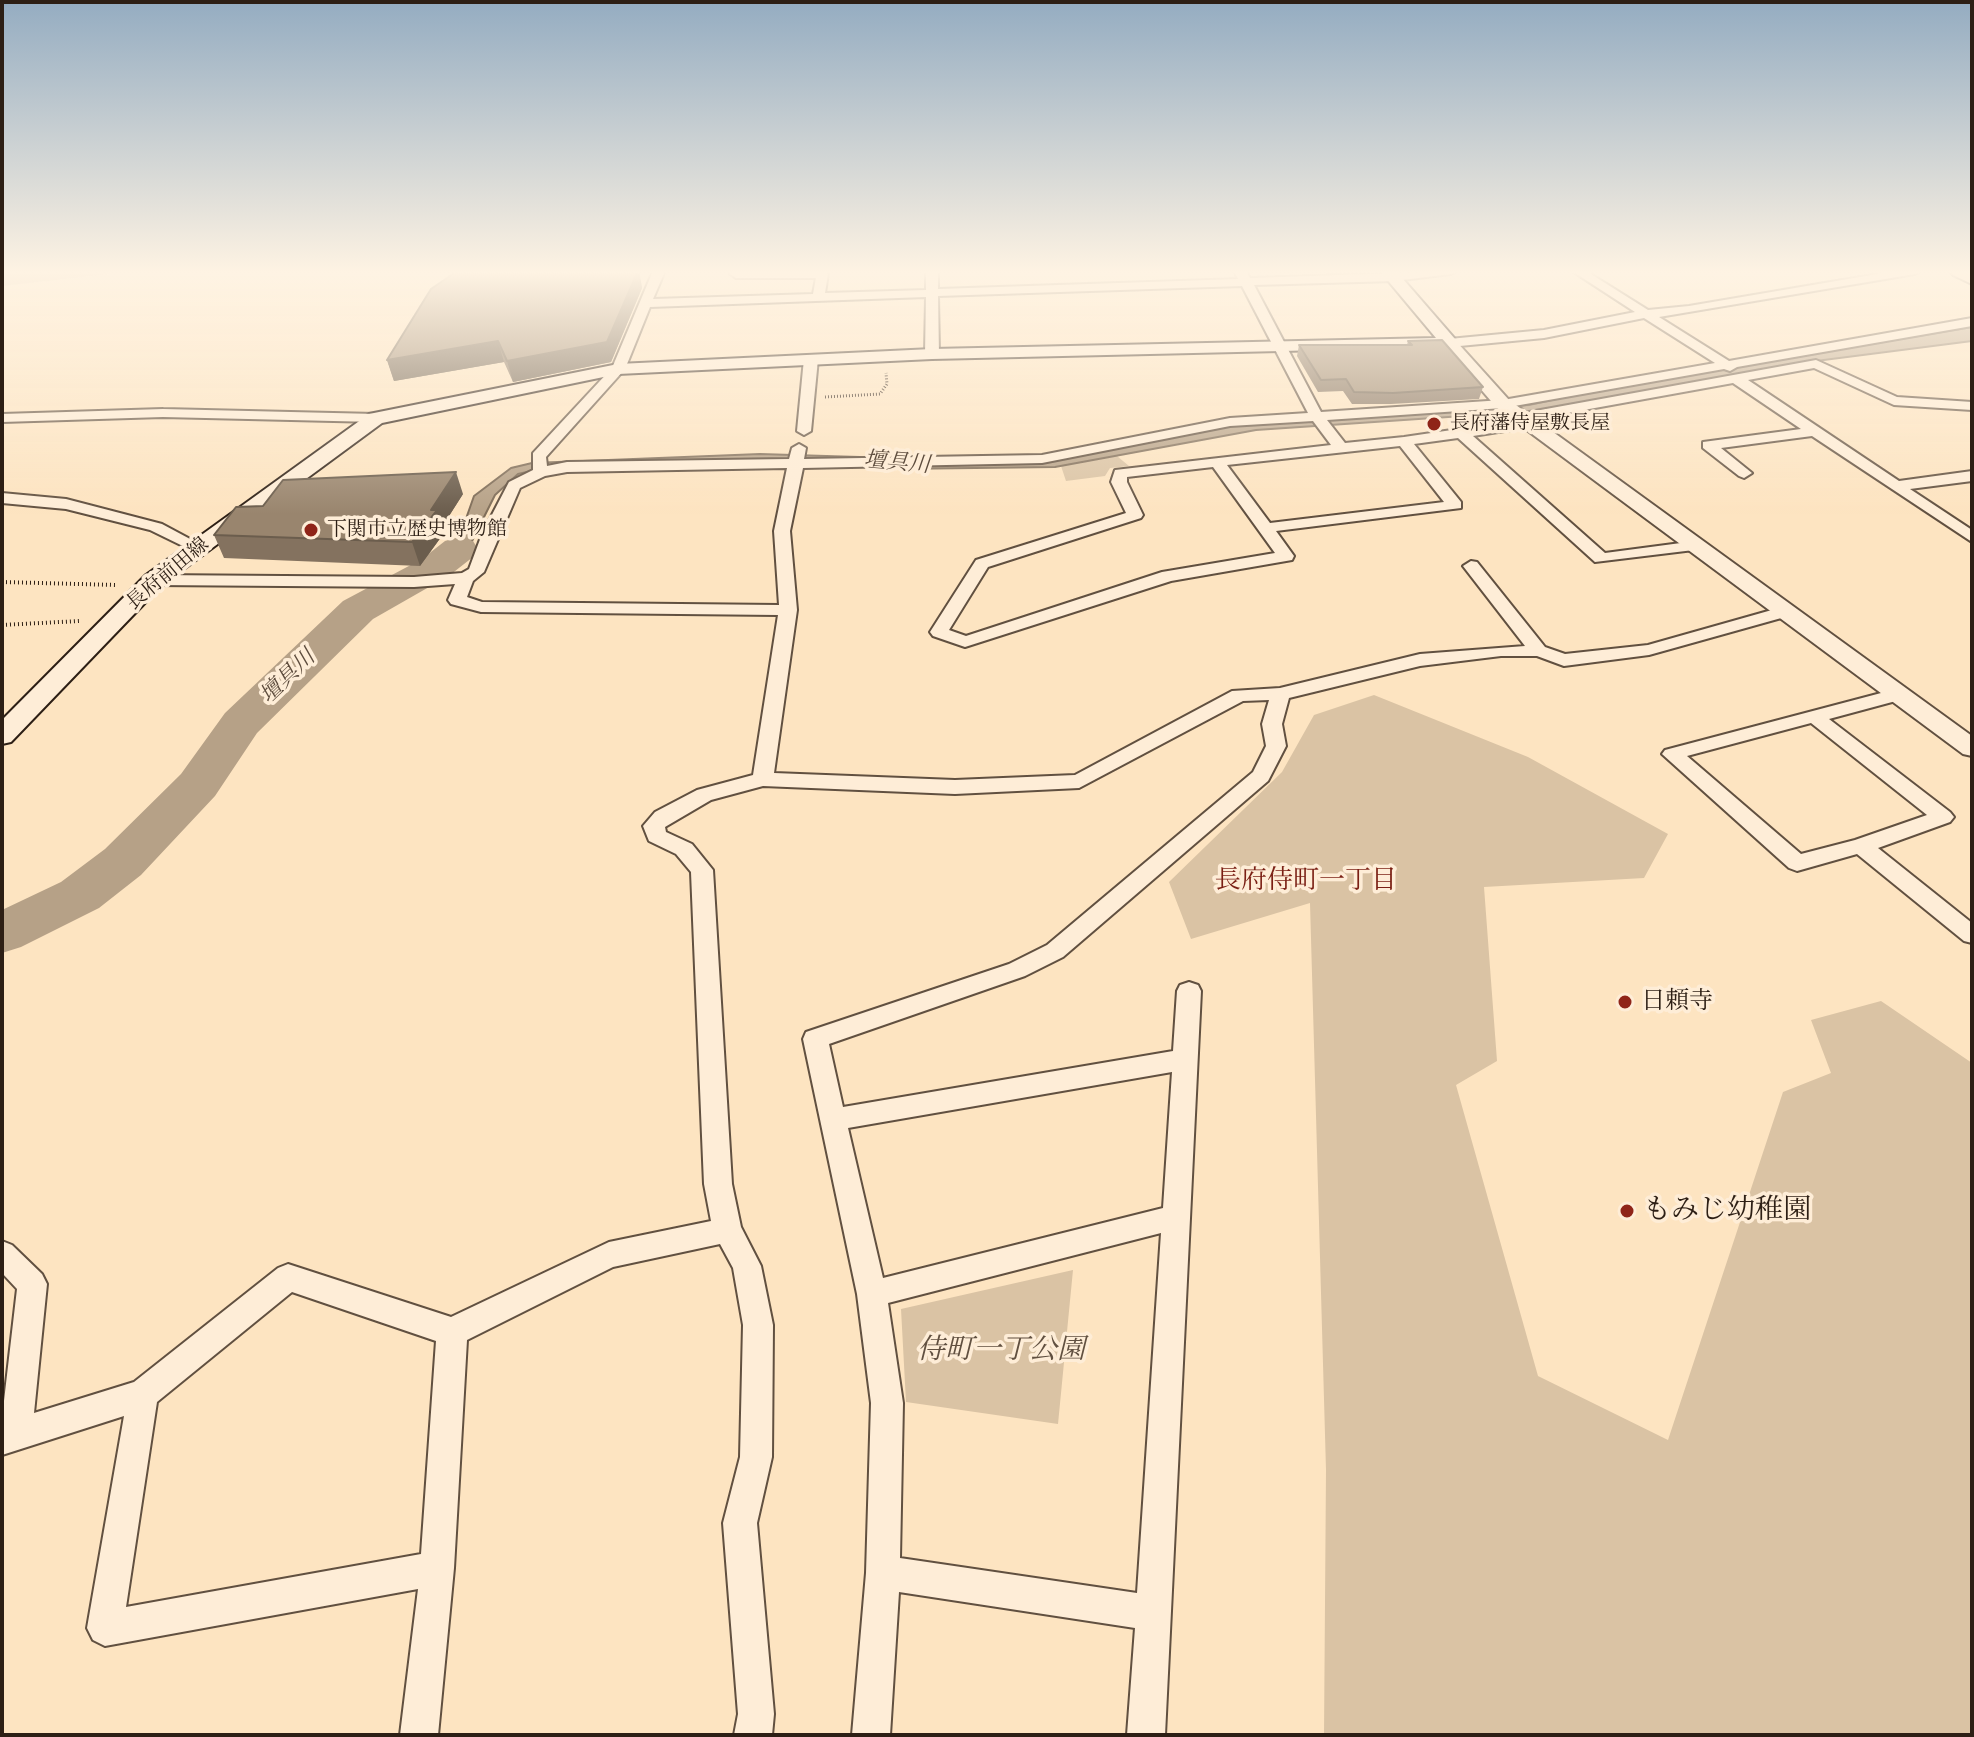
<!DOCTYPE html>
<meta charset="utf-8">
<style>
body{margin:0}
#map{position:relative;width:1974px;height:1737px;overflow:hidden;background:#fde4c1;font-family:"Old Standard TT",serif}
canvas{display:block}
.frame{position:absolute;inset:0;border:4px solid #2d1f15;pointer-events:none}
</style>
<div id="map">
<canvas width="1974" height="1737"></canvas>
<div class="frame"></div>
</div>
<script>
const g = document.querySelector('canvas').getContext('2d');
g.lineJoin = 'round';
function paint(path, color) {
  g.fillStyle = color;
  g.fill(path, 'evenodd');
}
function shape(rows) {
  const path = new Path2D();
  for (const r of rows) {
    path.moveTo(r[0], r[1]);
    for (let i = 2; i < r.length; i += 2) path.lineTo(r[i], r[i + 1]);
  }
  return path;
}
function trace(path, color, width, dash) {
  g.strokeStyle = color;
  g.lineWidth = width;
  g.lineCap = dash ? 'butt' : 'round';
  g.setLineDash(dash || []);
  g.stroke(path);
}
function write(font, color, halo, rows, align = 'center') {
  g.font = font + ' "Old Standard TT","Noto Serif JP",serif';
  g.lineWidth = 7;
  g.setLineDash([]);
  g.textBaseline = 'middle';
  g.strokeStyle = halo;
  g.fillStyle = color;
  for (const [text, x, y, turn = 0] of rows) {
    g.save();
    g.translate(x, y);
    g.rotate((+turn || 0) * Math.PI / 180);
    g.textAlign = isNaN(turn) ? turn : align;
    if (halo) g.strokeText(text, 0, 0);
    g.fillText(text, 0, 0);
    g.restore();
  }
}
paint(shape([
 [2,271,112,271,110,274,2,286],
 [1117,456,1129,466,1110,468,1105,476,1066,481,1061,466],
 [1374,695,1528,757,1668,834,1644,878,1484,887,1497,1061,1456,1085,1538,1376,1668,1440,1783,1092,1831,1073,1811,1020,1881,1001,1972,1063,1972,1735,1324,1735,1326,1470,1310,903,1191,939,1169,882,1282,772,1314,715],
 [1073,1270,1058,1424,906,1402,901,1309]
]), '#dac3a4');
const water = shape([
 [1972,327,1972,341,1816,361,1537,411,1256,430,1055,467,895,469,883,462,782,459,549,467,518,474,495,495,467,551,422,578,406,579,456,547,474,496,511,468,532,463,760,454,893,458,969,464,1058,460,1238,424,1529,405,1603,389,1972,327]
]);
paint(water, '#b6a187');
trace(water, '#7f6d59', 2);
paint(shape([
 [459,537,473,541,478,549,473,557,450,575,373,619,257,733,215,796,141,875,99,908,21,947,2,953,2,910,61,882,105,849,181,774,225,713,343,601,422,559,445,541,459,537]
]), '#b6a187');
const minor = shape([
 [653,271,665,271,653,299,813,294,816,278,736,278,730,274,734,271,824,271,828,274,825,293,926,290,926,271,938,271,938,289,1238,279,1234,271,1246,271,1250,278,1457,271,1451,274,1394,281,1254,285,1321,412,1503,400,1715,363,1644,318,1544,338,1449,347,1443,343,1449,339,1544,330,1635,312,1572,271,1586,271,1648,310,1689,306,1895,271,1921,271,1915,274,1659,317,1729,361,1972,318,1972,326,1737,367,1730,371,1724,369,1503,408,1327,420,1345,443,1404,437,1520,420,1517,417,1524,413,1816,360,1897,397,1972,402,1972,410,1894,405,1814,368,1748,380,1899,481,1972,471,1972,481,1910,489,1972,530,1972,542,1812,436,1721,448,1752,473,1744,478,1739,476,1703,448,1703,442,1801,429,1733,383,1534,419,1538,423,1536,426,1473,436,1605,553,1696,541,1704,546,1702,549,1595,562,1458,438,1414,444,1461,502,1461,508,1276,531,1294,556,1292,560,1171,581,965,647,933,636,930,632,976,560,1126,513,1111,482,1115,470,1331,445,1313,421,1230,426,1042,463,803,468,790,531,797,610,774,773,955,780,1075,775,1232,691,1280,688,1420,654,1525,646,1463,566,1471,561,1477,562,1545,647,1565,654,1648,645,1786,606,1795,611,1792,615,1649,655,1564,666,1537,656,1501,656,1420,666,1289,698,1282,724,1286,746,1268,781,1063,957,1025,976,829,1044,843,1107,1173,1051,1177,991,1180,985,1189,982,1198,985,1201,991,1165,1735,1127,1735,1135,1628,899,1592,890,1735,852,1735,866,1573,871,1403,857,1294,803,1039,806,1032,1009,964,1047,945,1253,772,1266,746,1262,724,1269,700,1243,701,1079,788,955,794,763,786,711,800,665,827,666,832,692,844,713,870,732,1184,741,1227,761,1266,773,1325,772,1457,757,1523,774,1714,772,1735,734,1735,738,1714,723,1523,740,1457,743,1325,733,1268,720,1244,613,1267,467,1340,454,1568,438,1735,400,1735,418,1589,105,1646,93,1640,87,1628,124,1416,2,1455,2,1418,17,1289,2,1273,2,1241,12,1245,42,1274,47,1284,34,1413,134,1382,278,1268,288,1264,451,1317,609,1242,711,1221,704,1184,691,872,676,854,649,841,643,826,655,812,697,790,753,775,778,615,481,612,451,604,448,600,455,584,414,587,154,585,145,580,154,575,414,577,462,573,469,569,482,534,509,482,533,470,533,453,612,368,653,271],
 [1242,286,1308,413,1230,418,1042,455,804,459,806,448,799,444,792,448,789,459,567,462,547,466,546,457,625,369,650,307,926,297,925,354,932,358,939,354,938,296,1242,286],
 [1400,446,1444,502,1270,523,1227,465,1400,446],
 [1213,467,1275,553,1162,572,966,636,949,630,988,567,1141,518,1143,515,1127,482,1127,477,1213,467],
 [787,468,774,531,779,605,482,602,467,597,473,581,484,572,520,488,545,476,567,472,787,468],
 [1172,1072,1163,1208,883,1278,848,1128,1172,1072],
 [1161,1233,1137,1593,900,1558,903,1403,888,1303,1161,1233],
 [292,1292,436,1341,421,1554,126,1607,157,1402,292,1292],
 [811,355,818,359,811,431,804,435,797,431,804,359,811,355],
 [163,409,376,414,383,418,376,422,163,417,2,422,2,414,163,409],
 [2,493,66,499,162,524,205,547,203,550,191,550,150,530,66,509,2,503,2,493],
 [1900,688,1907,690,1909,694,1907,698,1829,719,1950,812,1954,817,1950,822,1878,848,1972,923,1972,943,1964,941,1857,854,1797,871,1789,868,1662,754,1665,750,1900,688],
 [1811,723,1927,815,1855,840,1801,854,1687,756,1811,723]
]);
const tertiary = shape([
 [1449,338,1455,340,1509,400,1972,736,1972,756,1963,754,1497,408,1441,343,1449,338]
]);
const secondary = shape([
 [1380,271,1396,271,1455,339,1458,343,1455,347,932,359,618,374,382,423,162,585,11,742,2,744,2,720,146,575,369,414,618,364,932,349,1436,338,1380,271]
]);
const trunk = shape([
 [1950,271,1972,271,1972,284,1953,275,1950,271]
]);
trace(minor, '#615040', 4);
trace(tertiary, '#615040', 4);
trace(secondary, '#2d1f15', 4);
trace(trunk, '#2d1f15', 4);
trace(shape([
 [825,397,880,394,887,384,886,373]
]), '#2d1f15', 3, [1, 2]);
trace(shape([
 [2,582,117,585],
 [2,625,79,621]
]), '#2d1f15', 4, [1, 3]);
paint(minor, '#feedd7');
paint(tertiary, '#feedd7');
paint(secondary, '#feedd7');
paint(trunk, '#fde4c1');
paint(shape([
 [457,271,639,271,642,288,611,362,513,382,504,362,394,381,387,360],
 [1408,341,1483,387,1479,399,1391,404,1352,404,1343,391,1318,392,1297,356,1299,345,1407,345],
 [463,494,442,527,444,533,420,566,224,558,214,535,263,506]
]), '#84725f');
paint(shape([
 [638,271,639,271,642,288,611,362,513,382,507,361],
 [498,341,504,362,394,381,387,360],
 [456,472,463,494,442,527,444,533,420,566,412,542,431,510]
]), '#6b5d4d');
const building = shape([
 [457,271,638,271,607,342,507,361,498,341,387,360,431,289,457,271],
 [1442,340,1483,387,1393,393,1354,392,1346,379,1321,380,1299,345,1412,345,1408,341,1442,340],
 [456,472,431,510,437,510,412,542,214,535,236,507,263,506,283,480,456,472]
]);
paint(building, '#99856e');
trace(building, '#6b5d4d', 2);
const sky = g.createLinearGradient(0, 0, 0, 514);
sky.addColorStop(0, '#94acc1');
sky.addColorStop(0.53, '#fef3e3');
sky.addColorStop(1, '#fef3e300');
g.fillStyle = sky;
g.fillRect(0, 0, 1974, 514);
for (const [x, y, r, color] of [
 [1434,424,8,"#8f2418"],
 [311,530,8,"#8f2418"],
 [1625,1002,8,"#8f2418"],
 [1627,1211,8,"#8f2418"]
]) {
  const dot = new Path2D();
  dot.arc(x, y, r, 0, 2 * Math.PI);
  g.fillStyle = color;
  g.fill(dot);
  trace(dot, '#feedd7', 3);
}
write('20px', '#2d1f15', '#feedd7', [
 ["長府藩侍屋敷長屋",1450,424],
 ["下関市立歴史博物館",327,530]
], 'left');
write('20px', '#2d1f15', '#feedd7', [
 ["長府前田線",168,574,-40]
]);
write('italic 22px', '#5d4c3d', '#feedd7', [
 ["壇具川",897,463,5],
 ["壇具川",288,677,-44]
]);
write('24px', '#2d1f15', '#feedd7', [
 ["日頼寺",1641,1002]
], 'left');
write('26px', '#7a1f14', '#feedd7', [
 ["長府侍町一丁目",1306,881]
]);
write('28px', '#2d1f15', '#feedd7', [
 ["もみじ幼稚園",1643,1211]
], 'left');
write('italic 28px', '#615040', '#feedd7', [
 ["侍町一丁公園",1001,1351]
]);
</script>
